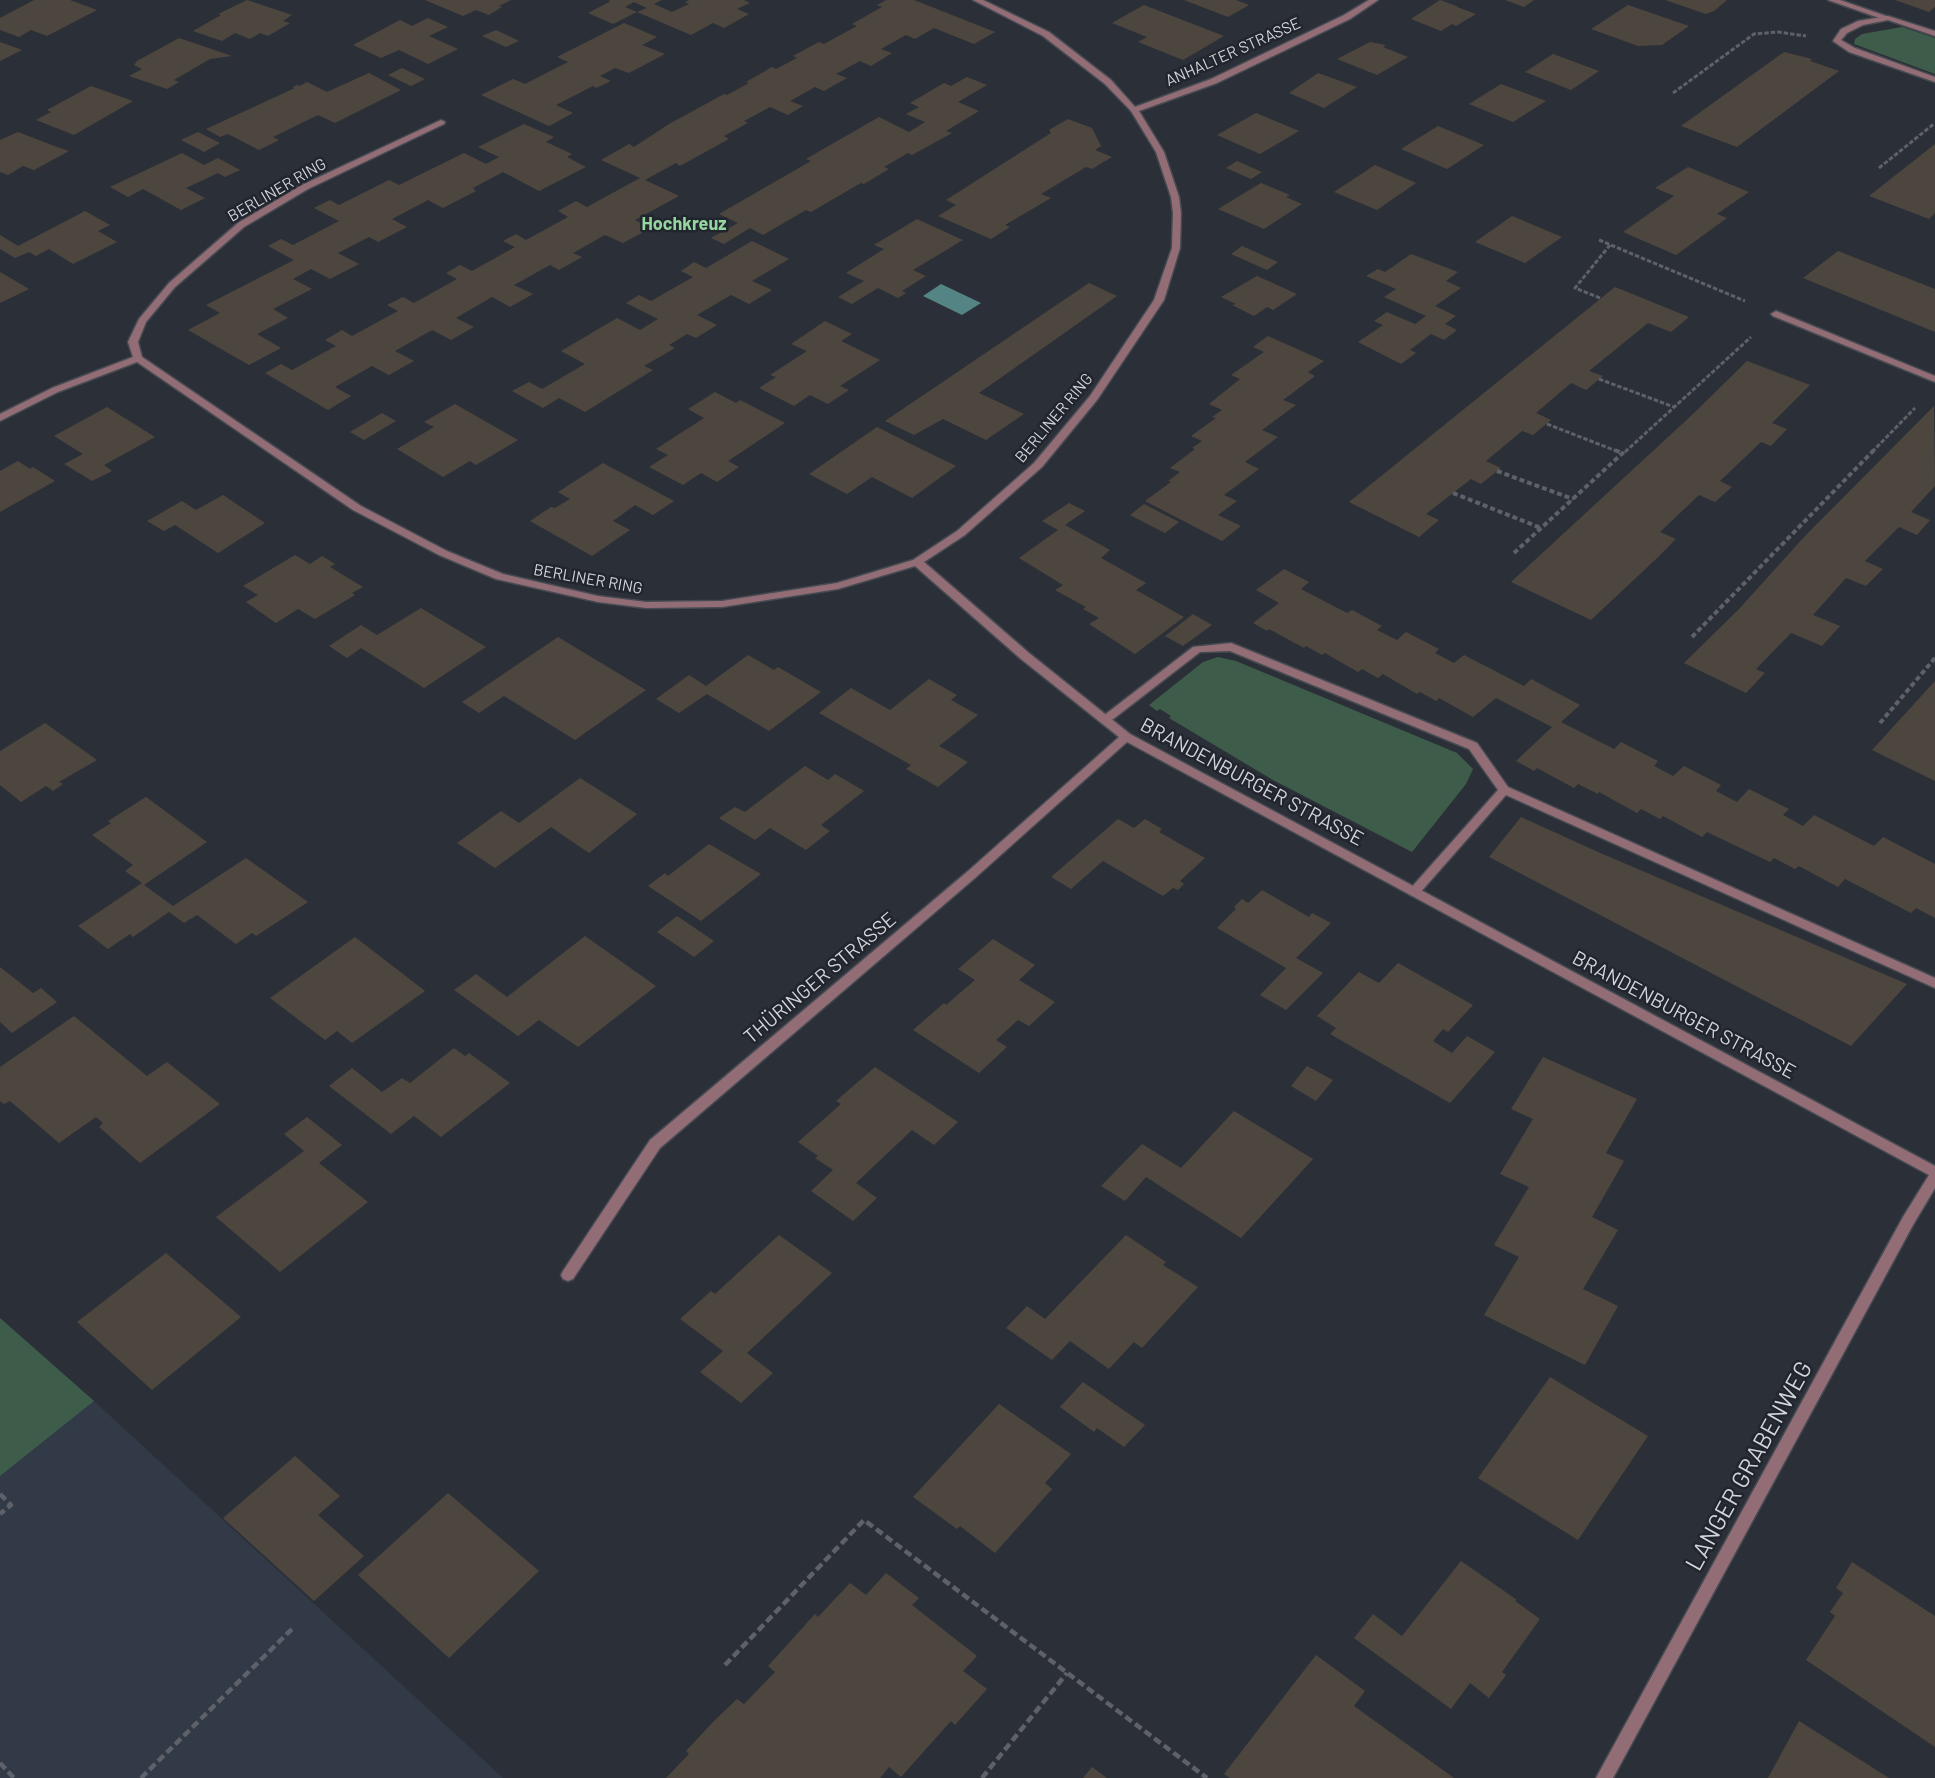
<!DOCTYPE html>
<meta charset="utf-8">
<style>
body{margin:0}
canvas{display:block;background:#2b2f37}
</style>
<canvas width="1935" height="1778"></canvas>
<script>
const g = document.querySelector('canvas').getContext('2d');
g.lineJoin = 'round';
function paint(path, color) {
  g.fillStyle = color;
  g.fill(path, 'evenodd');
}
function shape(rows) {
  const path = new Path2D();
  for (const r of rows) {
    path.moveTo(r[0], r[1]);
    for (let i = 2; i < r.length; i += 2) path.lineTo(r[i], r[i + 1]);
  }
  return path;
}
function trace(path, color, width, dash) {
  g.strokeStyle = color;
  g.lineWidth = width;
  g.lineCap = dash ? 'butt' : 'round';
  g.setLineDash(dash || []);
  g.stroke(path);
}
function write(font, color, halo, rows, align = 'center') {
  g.font = font + ' Barlow,sans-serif';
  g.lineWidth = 5;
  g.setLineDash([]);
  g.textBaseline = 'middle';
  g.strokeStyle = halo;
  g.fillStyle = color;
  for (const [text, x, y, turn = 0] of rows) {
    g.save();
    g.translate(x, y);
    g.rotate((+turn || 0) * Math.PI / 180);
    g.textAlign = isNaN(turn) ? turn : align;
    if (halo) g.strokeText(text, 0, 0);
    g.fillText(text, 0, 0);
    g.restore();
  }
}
paint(shape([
 [0,1318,94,1401,503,1778,0,1778]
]), '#323a47');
paint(shape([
 [1902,27,1935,38,1935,74,1854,44,1855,39,1862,34],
 [1218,657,1236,661,1457,753,1473,769,1466,784,1412,852,1273,780,1169,718,1171,716,1160,709,1157,711,1149,705,1203,662],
 [0,1318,94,1401,0,1476]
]), '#3d5d4a');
paint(shape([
 [941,284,981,303,962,315,923,296]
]), '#558485');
paint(shape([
 [34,0,70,0,97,10,47,36,31,30,19,37,0,30,0,18],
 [247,0,292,15,283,21,290,23,268,36,260,33,250,39,235,33,222,41,193,31,221,15,218,14],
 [425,0,511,0,499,6,502,7,489,15,476,10,463,16],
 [607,0,662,0,654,4,672,12,689,4,685,2,689,0,744,0,750,3,737,9,749,14,724,28,713,23,691,35,637,12,647,8,634,2,625,7,637,12,613,24,588,13,611,1],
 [886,0,914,0,995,32,974,44,934,28,915,39,906,35,881,49,892,53,871,66,860,61,836,74,847,78,824,91,815,87,790,101,803,106,788,115,770,107,744,121,748,123,724,136,729,139,680,166,676,163,645,180,679,196,635,220,651,228,623,243,605,235,573,253,582,257,559,270,550,265,514,285,533,294,510,307,492,297,456,318,474,327,451,340,432,330,395,351,414,361,389,375,372,366,335,387,351,396,328,410,265,373,281,364,292,370,336,346,325,340,342,330,352,336,398,311,387,305,403,297,414,303,457,279,446,273,460,265,472,271,515,247,503,241,516,234,526,240,568,217,558,211,576,201,587,207,640,178,601,160,629,144,634,147,669,124,724,94,727,95,749,83,746,82,772,67,776,69,797,58,793,56,819,42,824,44,857,26,852,24,882,7,877,5],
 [1184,0,1236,0,1249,5,1228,17],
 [1440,0,1459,7,1457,7,1476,14,1456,26,1452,24,1441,31,1411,19],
 [1505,0,1534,0,1524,7],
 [1665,0,1727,0,1714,11,1706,14],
 [1895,0,1935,0,1935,7,1929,12],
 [1144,5,1224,36,1183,60,1138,42,1147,37,1112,23],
 [1628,5,1689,26,1662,45,1638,46,1591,29],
 [428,18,448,27,429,36,458,49,428,64,399,50,381,58,353,45,400,20,412,26],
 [624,23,657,37,642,45,665,54,629,73,615,68,600,76,611,81,596,88,593,86,556,105,573,113,549,126,481,95,513,79,525,84,568,62,557,57],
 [496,30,519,41,506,47,482,36],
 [179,38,232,56,210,59,174,80,179,82,167,89,129,76,142,69,134,65,137,61],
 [0,42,22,50,0,61],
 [1370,42,1386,45,1383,47,1408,57,1377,75,1337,59],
 [1784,52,1812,59,1810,61,1839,71,1737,147,1681,126],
 [1553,54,1599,71,1571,90,1525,72],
 [402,68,425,79,411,86,388,75],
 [369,73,401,90,335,123,318,115,273,137,279,140,259,150,228,134,220,137,206,129,295,88,292,87,297,85,300,86,307,82,327,92],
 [1318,73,1357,87,1324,108,1289,93],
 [967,77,987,85,958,102,979,111,946,131,952,133,912,155,908,153,884,167,889,169,864,184,861,183,811,212,806,210,763,235,750,228,724,244,711,238,738,223,719,214,811,161,806,159,879,117,909,132,925,122,906,114,919,107,910,103,944,83,951,86],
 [1501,84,1546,101,1513,122,1469,104],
 [91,86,133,101,74,135,36,120,51,112,47,110],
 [1256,113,1299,131,1260,154,1217,135],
 [1068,119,1092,128,1101,146,1095,150,1112,157,1092,169,1086,167,1041,194,1051,198,1005,225,1010,227,991,239,938,216,956,205,946,200,1051,133,1049,130],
 [524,124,554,137,546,142,572,154,567,157,586,167,539,191,503,172,473,188,476,191,443,208,428,200,392,219,407,227,378,242,369,237,338,253,359,264,330,279,311,269,293,279,312,289,273,309,288,318,257,334,281,348,249,365,188,330,220,313,206,305,294,260,268,246,281,239,293,245,339,221,314,208,330,200,339,205,389,180,399,185,464,153,486,164,499,157,478,147],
 [1438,126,1484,145,1447,169,1401,149],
 [18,132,57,147,69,151,34,170,23,166,8,175,0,172,0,140],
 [198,132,220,143,204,152,181,140],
 [1935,144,1935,213,1929,219,1869,196],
 [182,153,204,165,218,158,240,170,225,177,218,173,186,188,205,198,181,210,143,189,128,197,110,187],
 [1237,161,1262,172,1251,179,1226,168],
 [1375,165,1416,183,1377,210,1334,192],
 [1688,167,1749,192,1717,214,1727,218,1676,255,1623,232,1674,196,1655,188],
 [1261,183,1290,195,1286,197,1302,204,1264,229,1218,209],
 [85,211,110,225,98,231,117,242,73,264,49,249,36,256,29,252,15,258,0,249,0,235,18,246],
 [1512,216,1562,237,1525,263,1475,242],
 [917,219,963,240,913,270,926,276,902,291,906,293,898,298,878,288,852,304,838,297,864,281,846,273,884,249,874,245],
 [752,241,789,259,752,281,772,290,749,304,731,295,697,315,717,325,696,338,687,334,669,345,675,348,644,366,653,370,585,412,559,398,543,408,512,391,529,382,542,389,585,364,561,351,617,318,640,330,658,319,626,303,639,295,651,301,693,277,681,271,694,262,706,268],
 [1242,246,1278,262,1267,270,1231,254],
 [1838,251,1935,289,1935,332,1803,278],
 [1411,254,1458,272,1446,281,1461,288,1435,306,1456,316,1445,324,1457,330,1444,340,1431,334,1410,350,1416,353,1401,364,1358,342,1383,325,1374,321,1387,312,1415,324,1426,316,1384,297,1396,289,1366,276,1378,269,1385,272],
 [0,272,29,289,0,303],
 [1257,276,1297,294,1273,310,1267,307,1254,316,1232,305,1236,304,1221,297],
 [1089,283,1117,296,979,393,1024,414,986,440,943,419,914,435,885,421],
 [1615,287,1689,317,1671,332,1648,323,1589,371,1603,376,1586,390,1571,383,1536,413,1551,420,1533,435,1522,431,1486,461,1501,468,1481,484,1471,479,1426,514,1439,520,1419,537,1349,502],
 [825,321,852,334,841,341,880,360,840,386,849,390,828,404,810,395,794,406,759,388,776,377,770,375,807,351,791,344],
 [1268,336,1324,361,1308,372,1315,376,1283,400,1296,405,1262,430,1278,437,1245,462,1259,469,1224,495,1237,501,1218,515,1241,526,1222,541,1145,501,1171,482,1168,481,1180,472,1170,468,1195,449,1192,448,1202,441,1191,436,1216,418,1212,417,1222,410,1209,404,1240,379,1231,375,1264,352,1253,347],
 [1747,361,1810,385,1772,423,1787,429,1771,446,1761,442,1720,481,1732,487,1715,502,1699,495,1660,532,1676,539,1656,559,1591,620,1511,582,1693,414],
 [715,392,736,403,740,400,785,423,728,461,739,467,717,482,701,473,683,485,649,467,668,455,656,449,704,418,688,409],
 [455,404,518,440,476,465,470,461,443,477,397,449,434,427,424,422],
 [1934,406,1935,486,1911,512,1930,520,1917,535,1899,527,1865,561,1883,569,1866,586,1846,578,1813,615,1840,626,1822,646,1791,633,1756,669,1765,673,1746,693,1684,663,1739,609,1805,536],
 [107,407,155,437,104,465,112,471,92,481,64,464,83,454,54,436],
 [382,413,396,421,364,440,350,432],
 [877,427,919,448,956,466,912,498,872,477,847,494,809,474],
 [18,461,30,469,33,467,55,481,0,512,0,471],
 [603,463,674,501,653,515,635,505,613,521,630,530,592,556,530,521,551,507,555,508,570,499,558,492],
 [223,495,265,523,218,553,175,525,164,531,147,521,182,501,196,510],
 [1069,503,1085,511,1065,525,1110,550,1101,558,1146,583,1136,590,1184,617,1135,654,1089,624,1099,618,1083,609,1086,607,1055,590,1063,585,1019,558,1058,530,1042,521],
 [1144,504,1179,522,1165,533,1130,515],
 [295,555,310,564,322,556,335,564,330,567,363,587,352,593,355,595,315,619,298,609,276,623,246,602,258,595,243,586],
 [1284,569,1309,582,1301,589,1347,613,1352,610,1382,626,1377,630,1397,640,1406,632,1439,649,1435,653,1454,663,1464,655,1524,686,1531,679,1580,705,1561,722,1614,749,1621,742,1658,761,1654,766,1673,776,1684,766,1721,785,1716,791,1737,802,1749,789,1789,809,1783,815,1803,826,1814,815,1874,846,1883,837,1935,864,1935,918,1916,908,1911,913,1845,879,1838,887,1799,866,1795,869,1774,858,1770,862,1707,832,1702,837,1663,816,1660,819,1641,809,1637,813,1599,792,1598,794,1578,784,1574,788,1537,768,1534,771,1516,761,1552,727,1496,698,1473,717,1439,698,1436,701,1420,692,1417,694,1383,674,1378,678,1362,669,1358,672,1325,653,1322,655,1306,646,1304,648,1269,629,1267,631,1253,623,1279,603,1256,590],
 [421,608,486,647,424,688,361,648,347,658,329,646,361,625,377,635],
 [1193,614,1212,625,1183,646,1165,636],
 [558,637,646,690,575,740,504,696,479,713,462,702],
 [748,655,774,670,778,667,821,692,769,731,707,694,679,713,656,699,689,675,706,686],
 [929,679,957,695,951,700,978,715,939,746,968,762,938,787,906,769,911,765,819,713,851,688,890,710],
 [1935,681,1935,781,1872,750],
 [45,723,97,760,59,782,63,784,53,791,46,786,21,802,0,785,0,751],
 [805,766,828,780,835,774,864,791,821,825,830,831,806,850,770,828,755,840,719,818,735,807,745,812],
 [580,778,637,814,589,853,551,827,495,868,457,843,501,811,519,823],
 [146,797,207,842,144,885,173,906,246,858,308,902,256,936,252,933,236,944,197,915,184,923,169,912,133,937,130,934,108,949,78,926,142,883,125,871,133,865,92,835,111,823,108,821],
 [1521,817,1598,852,1907,984,1851,1046,1489,857],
 [1118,819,1134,828,1145,819,1162,829,1159,832,1205,858,1180,881,1184,884,1178,890,1173,888,1163,896,1103,861,1071,889,1051,877],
 [709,844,761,874,701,921,648,886,665,873,668,876],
 [1262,890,1309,917,1312,913,1331,923,1296,958,1323,973,1286,1010,1260,995,1286,968,1217,928,1236,909,1234,907,1242,899,1248,903],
 [677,916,714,941,694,957,657,932],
 [585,936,656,986,578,1047,539,1020,518,1036,454,990,476,974,507,997],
 [355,937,425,991,352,1043,337,1031,325,1040,270,998],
 [993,939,1035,965,1019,980,1055,1002,1029,1026,1018,1020,996,1040,1007,1047,979,1073,913,1030,944,1003,946,1005,975,980,958,969],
 [1398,963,1473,1005,1448,1032,1443,1029,1433,1041,1452,1053,1467,1036,1495,1052,1450,1103,1330,1034,1336,1028,1317,1016,1359,972,1379,983],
 [0,967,33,993,41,988,57,1002,12,1033,0,1022],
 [74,1016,147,1076,167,1062,220,1104,140,1163,99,1127,103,1123,96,1117,59,1143,10,1101,4,1104,0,1101,0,1067],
 [454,1048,465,1056,469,1053,510,1083,441,1137,414,1116,391,1134,329,1086,352,1068,382,1092,402,1078,410,1083],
 [1543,1057,1637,1099,1606,1153,1624,1161,1592,1217,1618,1230,1583,1289,1618,1306,1585,1365,1484,1315,1519,1257,1494,1245,1529,1187,1500,1174,1533,1119,1511,1109],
 [1307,1066,1333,1080,1316,1101,1291,1086],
 [875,1067,958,1122,934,1145,912,1130,856,1183,877,1198,853,1221,811,1191,833,1170,815,1158,818,1156,798,1142,841,1104,836,1101],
 [1234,1111,1313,1159,1241,1238,1146,1177,1125,1201,1101,1186,1142,1144,1181,1168],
 [307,1117,342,1145,319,1163,368,1202,280,1272,216,1217,304,1151,284,1134],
 [779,1235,832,1273,747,1353,773,1373,741,1403,700,1372,723,1351,680,1319,711,1291,715,1294],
 [1126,1235,1166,1262,1163,1265,1198,1287,1142,1348,1134,1342,1109,1369,1070,1341,1052,1360,1006,1328,1027,1306,1045,1319],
 [166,1253,241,1317,152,1390,77,1322],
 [1550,1377,1648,1436,1578,1540,1478,1478],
 [1083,1382,1145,1425,1124,1447,1097,1428,1094,1432,1060,1407],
 [999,1404,1071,1454,1045,1483,1052,1489,995,1553,960,1526,957,1529,913,1497],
 [295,1456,340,1496,318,1515,364,1556,314,1601,223,1518],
 [448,1493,539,1571,449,1658,358,1575],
 [1461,1561,1517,1600,1515,1601,1540,1619,1502,1672,1506,1675,1489,1698,1470,1683,1451,1709,1354,1638,1373,1614,1402,1636],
 [1852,1562,1935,1616,1935,1747,1806,1660,1835,1616,1830,1612,1843,1593,1836,1588],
 [886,1573,919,1598,912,1605,977,1656,963,1671,987,1689,955,1725,951,1721,901,1777,889,1767,880,1778,666,1778,689,1754,686,1751,713,1722,737,1699,744,1704,775,1672,768,1666,815,1614,818,1617,850,1583,866,1595],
 [1316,1655,1365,1691,1354,1706,1454,1778,1230,1778,1224,1774],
 [1799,1721,1889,1778,1768,1778],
 [1092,1767,1107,1778,1083,1778]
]), '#4d463e');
const service = shape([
 [1828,0,1840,0,1892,18,1885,20,1828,0],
 [1231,643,1477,743,1508,787,1935,978,1935,988,1506,795,1418,895,1410,895,1408,892,1410,889,1498,790,1469,749,1230,651,1200,652,1108,723,1104,724,1098,720,1193,647,1231,643]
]);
const minor = shape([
 [973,0,983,0,1049,32,1111,80,1135,107,1211,79,1344,15,1369,0,1378,0,1350,19,1217,83,1139,111,1164,152,1179,197,1181,213,1180,248,1164,300,1097,400,1042,467,965,535,924,562,1029,653,1130,734,1935,1166,1935,1188,1913,1225,1613,1778,1596,1778,1903,1217,1929,1175,1127,742,975,878,660,1148,573,1279,568,1281,563,1279,561,1275,563,1271,650,1140,967,872,1119,737,1021,659,915,566,838,589,722,607,646,608,598,602,496,579,439,555,353,510,137,362,58,392,0,421,0,414,52,388,133,357,128,342,139,319,169,283,238,223,302,185,441,120,445,122,444,124,308,189,244,227,175,287,146,322,138,342,142,357,361,506,447,551,503,574,598,596,646,602,722,601,837,583,913,560,957,531,1034,463,1090,396,1154,300,1172,248,1173,213,1171,197,1156,152,1131,111,1105,84,1043,36,973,0],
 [1888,16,1935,31,1935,36,1888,20,1863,25,1847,33,1841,40,1855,48,1935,77,1935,82,1849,52,1833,41,1841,29,1858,21,1888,16],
 [1776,311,1935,376,1935,382,1773,316,1771,314,1776,311]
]);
trace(service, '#464a51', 3);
trace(minor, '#464a51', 3);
trace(shape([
 [1673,93,1754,34,1778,32,1806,36],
 [1879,168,1935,123],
 [1599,240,1745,301],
 [1600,298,1575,288,1610,245],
 [1599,379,1674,407],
 [1547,424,1619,452],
 [1625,452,1751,337],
 [1872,452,1915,408]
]), '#5e6169', 3, [4.5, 2]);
trace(shape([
 [1615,450,1624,454],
 [1497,471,1573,499],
 [1453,493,1541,528],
 [1514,553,1626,450],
 [1692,637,1874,450],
 [1880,723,1935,658]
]), '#5e6169', 4, [5, 3]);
trace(shape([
 [0,1494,11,1505,0,1514],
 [725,1665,864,1520,1207,1778],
 [0,1763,14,1778],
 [141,1778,293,1628],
 [982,1778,1067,1673]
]), '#5e6169', 4.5, [8, 4]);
paint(service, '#936d76');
paint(minor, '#936d76');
write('16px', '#d2d5db', '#21252d', [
 ["ANHALTER STRASSE",1233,52,-24],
 ["BERLINER RING",277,190,-30],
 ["BERLINER RING",1054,418,-50],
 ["BERLINER RING",588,579,10]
]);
write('bold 18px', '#95d59f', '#21252d', [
 ["Hochkreuz",684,224]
]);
write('20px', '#d2d5db', '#21252d', [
 ["BRANDENBURGER STRASSE",1252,782,28],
 ["THÜRINGER STRASSE",820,978,-40],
 ["BRANDENBURGER STRASSE",1684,1015,28]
]);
write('24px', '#d2d5db', '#21252d', [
 ["LANGER GRABENWEG",1749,1466,-61]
]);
</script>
